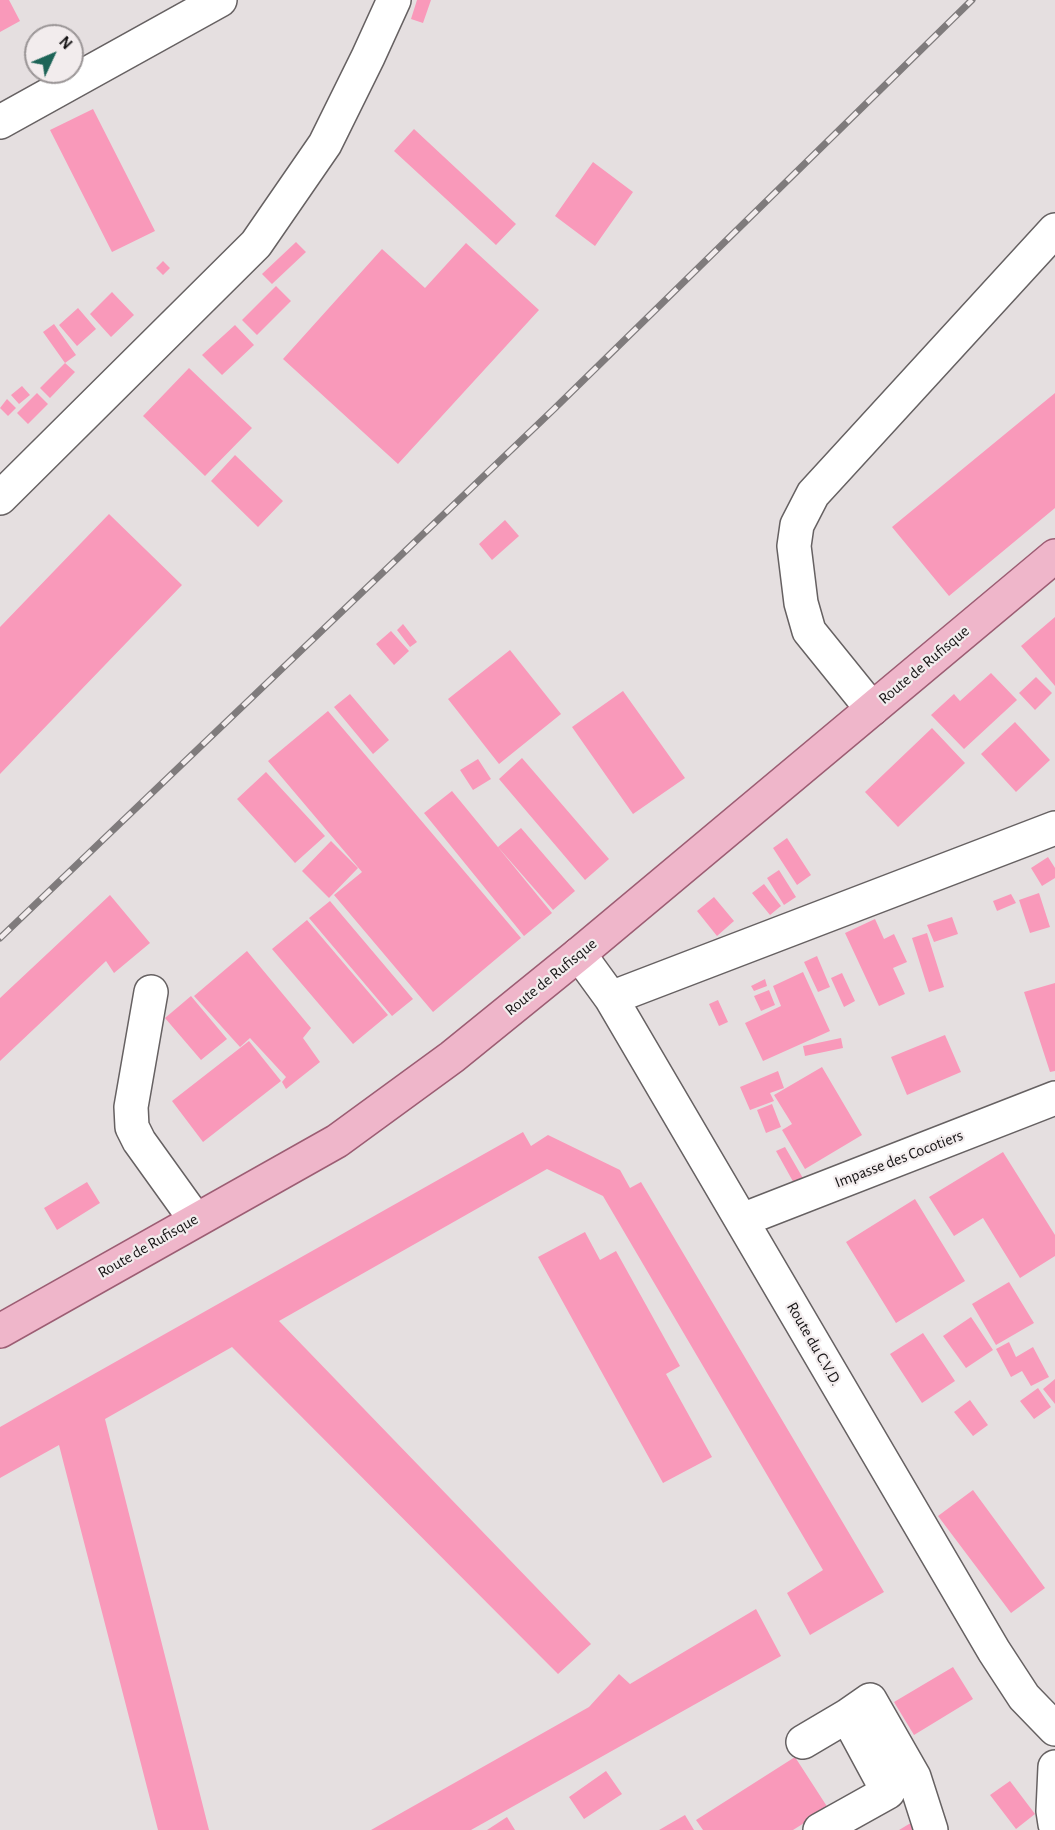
<!DOCTYPE html>
<style>
body{margin:0}
#map{position:relative;width:1055px;height:1830px;overflow:hidden;background:#e5dfe0;font-family:"Alegreya Sans",sans-serif}
canvas{display:block}
.north{position:absolute;left:24px;top:24px;width:60px;height:60px;box-sizing:border-box;background:#f2eced;border:2px solid #9a9596;border-radius:50%;rotate:46deg;font-size:16px;font-weight:700;line-height:24px;text-align:center;color:#151314}
.north::after{content:'';display:block;margin:auto;width:21px;height:27px;background:#1d6457;clip-path:polygon(50% 0,100% 100%,50% 72%,0 100%)}
</style>
<div id="map">
<canvas width="1055" height="1830"></canvas>
<div class="north">N</div>
</div>
<script>
const g = document.querySelector('canvas').getContext('2d');
g.lineJoin = 'round';
function paint(path, color) {
  g.fillStyle = color;
  g.fill(path, 'evenodd');
}
function shape(rows) {
  const path = new Path2D();
  for (const r of rows) {
    path.moveTo(r[0], r[1]);
    for (let i = 2; i < r.length; i += 2) path.lineTo(r[i], r[i + 1]);
  }
  return path;
}
function trace(path, color, width, dash) {
  g.strokeStyle = color;
  g.lineWidth = width;
  g.lineCap = dash ? 'butt' : 'round';
  g.setLineDash(dash || []);
  g.stroke(path);
}
function write(font, color, halo, rows, align = 'center') {
  g.font = font + ' "Alegreya Sans",sans-serif';
  g.lineWidth = 4.5;
  g.setLineDash([]);
  g.textBaseline = 'middle';
  g.strokeStyle = halo;
  g.fillStyle = color;
  for (const [text, x, y, turn = 0] of rows) {
    g.save();
    g.translate(x, y);
    g.rotate((+turn || 0) * Math.PI / 180);
    g.textAlign = isNaN(turn) ? turn : align;
    if (halo) g.strokeText(text, 0, 0);
    g.fillText(text, 0, 0);
    g.restore();
  }
}
paint(shape([
 [0,0,9,0,20,21,0,32],
 [417,0,431,0,423,23,411,19],
 [93,109,155,231,112,252,50,130],
 [414,129,516,224,496,245,394,151],
 [593,162,633,192,595,246,555,216],
 [296,242,306,252,272,284,262,274],
 [466,243,539,310,398,464,283,359,382,249,425,288],
 [163,261,170,268,163,275,156,268],
 [276,286,291,301,257,335,242,320],
 [112,292,134,315,111,337,90,314],
 [78,308,96,329,77,346,59,325],
 [54,324,76,355,65,363,75,372,50,398,40,388,65,363,43,332],
 [235,325,254,345,222,375,202,355],
 [189,368,252,428,205,476,143,416],
 [22,386,30,395,19,404,11,395],
 [37,393,48,404,28,424,17,413],
 [1055,393,1055,508,949,596,892,527],
 [7,399,16,408,8,416,0,408],
 [235,455,283,501,258,527,211,481],
 [109,514,182,585,0,774,0,627],
 [505,520,519,536,492,560,479,544],
 [1055,617,1055,686,1021,646],
 [403,624,417,642,410,647,397,630],
 [391,631,409,651,394,665,376,644],
 [510,650,561,714,499,764,448,699],
 [991,673,1017,700,964,749,931,715,954,694,960,701],
 [1036,677,1052,693,1035,710,1019,693],
 [623,691,685,778,633,814,572,727],
 [350,694,389,740,373,754,334,707],
 [328,711,521,938,433,1012,334,895,362,872,268,761],
 [1015,722,1050,760,1016,792,981,754],
 [932,728,965,763,898,827,865,792],
 [522,758,609,859,585,880,499,779],
 [478,759,491,779,473,790,460,770],
 [266,772,325,836,295,863,237,799],
 [452,791,552,913,524,936,424,813],
 [521,828,575,891,553,910,498,847],
 [787,838,811,875,797,885,773,848],
 [331,841,358,868,329,898,302,871],
 [1048,857,1055,868,1055,878,1042,886,1031,868],
 [779,870,796,897,784,905,767,878],
 [764,884,781,906,770,915,752,893],
 [1039,893,1050,927,1030,933,1019,900],
 [1011,894,1016,903,997,911,993,901],
 [110,895,150,943,114,973,106,961,0,1061,0,998],
 [714,897,734,921,717,936,697,911],
 [330,901,413,999,392,1016,309,918],
 [952,917,958,934,934,942,927,925],
 [875,919,884,939,894,934,907,962,893,968,905,994,879,1006,845,933],
 [307,920,388,1015,353,1044,272,949],
 [927,933,944,987,929,992,912,938],
 [247,951,311,1028,303,1038,320,1062,286,1089,282,1082,286,1077,250,1038,240,1047,194,996],
 [817,956,830,987,818,992,804,962],
 [803,972,830,1031,763,1061,745,1023,781,1006,773,986],
 [842,973,855,1001,844,1007,831,978],
 [765,979,767,986,754,991,751,986],
 [1055,983,1055,1071,1050,1072,1024,992],
 [769,990,775,1005,761,1011,754,996],
 [191,996,227,1039,201,1060,165,1018],
 [718,1000,728,1022,719,1026,709,1004],
 [945,1035,961,1072,907,1095,891,1057],
 [841,1038,843,1048,805,1056,803,1046],
 [249,1041,281,1081,203,1142,172,1101],
 [822,1067,862,1135,805,1169,782,1130,792,1124,774,1095],
 [778,1071,784,1088,770,1093,774,1101,750,1110,740,1087],
 [772,1104,781,1127,766,1133,757,1110],
 [523,1132,531,1146,548,1135,620,1170,630,1188,641,1182,884,1592,810,1635,787,1593,823,1570,603,1196,547,1169,279,1321,591,1644,558,1674,232,1347,105,1419,209,1830,158,1830,59,1445,0,1478,0,1427],
 [785,1147,804,1180,795,1185,776,1151],
 [1003,1152,1055,1235,1055,1256,1020,1278,983,1218,954,1236,929,1197],
 [87,1182,100,1203,57,1230,44,1208],
 [915,1199,965,1281,896,1323,846,1242],
 [585,1232,600,1260,616,1251,680,1366,666,1374,712,1457,663,1483,538,1257],
 [1009,1282,1034,1323,996,1345,972,1304],
 [971,1317,993,1350,966,1368,943,1336],
 [923,1333,955,1381,922,1403,890,1354],
 [1009,1342,1016,1357,1033,1347,1049,1377,1031,1386,1022,1371,1011,1377,996,1349],
 [1055,1379,1055,1404,1043,1389],
 [1038,1388,1051,1407,1034,1419,1020,1401],
 [970,1400,988,1425,973,1436,954,1412],
 [973,1490,1045,1588,1011,1613,938,1516],
 [756,1609,781,1656,471,1830,371,1830,589,1707,619,1674,630,1684],
 [953,1667,973,1699,914,1735,894,1702],
 [795,1757,828,1808,793,1830,703,1830,696,1820],
 [606,1771,622,1794,584,1819,569,1797],
 [1010,1781,1035,1814,1016,1829,990,1795],
 [685,1815,694,1830,659,1830],
 [507,1817,515,1830,487,1830],
 [914,1821,920,1830,899,1830]
]), '#f999ba');
const minor = shape([
 [0,122,220,0],
 [0,498,256,244,325,144,368,57,394,0],
 [872,709,809,631,801,603,794,546,797,525,813,494,1055,230],
 [579,954,611,998,994,1651,1024,1697,1055,1729],
 [151,992,131,1107,132,1127,139,1141,195,1219],
 [611,998,1055,828],
 [742,1220,1055,1098],
 [803,1742,847,1716,870,1700,914,1777,931,1830],
 [1055,1767,1053,1811,1055,1824],
 [820,1830,888,1792,847,1716]
]);
const major = shape([
 [0,1331,337,1141,452,1057,579,954,1055,556]
]);
trace(minor, '#666162', 36);
trace(major, '#9c5d73', 36);
trace(minor, '#fff', 33);
trace(major, '#efb6ca', 33);
const rail = shape([
 [0,938,554,409,972,0]
]);
trace(rail, '#7f7b7c', 7);
trace(rail, '#f2eced', 4.5, [14]);
write('16px', '#151314', '#f2eced', [
 ["Route de Rufisque",924,665,-40],
 ["Route de Rufisque",551,977,-39],
 ["Impasse des Cocotiers",899,1159,-21],
 ["Route de Rufisque",148,1246,-30],
 ["Route du C.V.D.",814,1344,60]
]);
</script>
